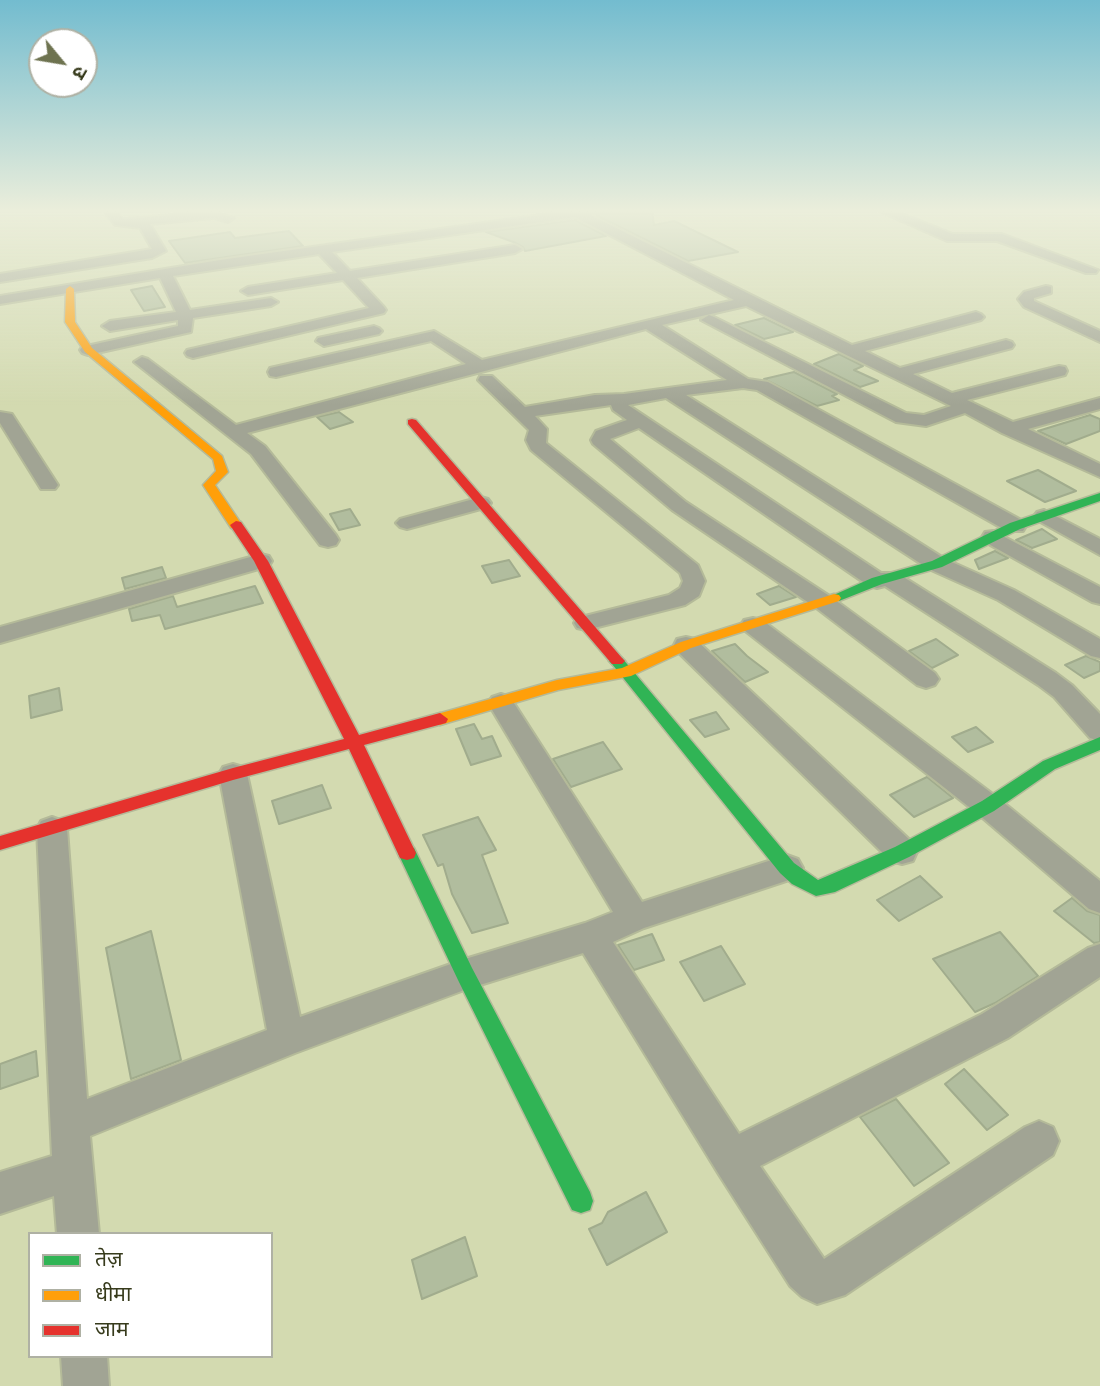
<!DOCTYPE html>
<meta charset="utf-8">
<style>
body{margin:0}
#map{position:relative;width:1100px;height:1386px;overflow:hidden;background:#d3dab0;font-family:"Work Sans","Noto Sans Devanagari",sans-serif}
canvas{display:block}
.legend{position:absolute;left:28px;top:1232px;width:245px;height:126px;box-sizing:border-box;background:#fff;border:2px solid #afb1a4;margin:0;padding:9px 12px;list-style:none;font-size:21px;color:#373b1c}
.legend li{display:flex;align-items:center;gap:14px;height:35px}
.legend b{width:35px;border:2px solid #afb1a4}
.north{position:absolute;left:28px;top:28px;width:70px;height:70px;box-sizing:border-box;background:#fff;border:2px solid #afb1a4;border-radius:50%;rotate:120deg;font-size:19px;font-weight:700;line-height:28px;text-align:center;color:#373b1c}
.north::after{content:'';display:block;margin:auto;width:24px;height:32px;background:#6e7350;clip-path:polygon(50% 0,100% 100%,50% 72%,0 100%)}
</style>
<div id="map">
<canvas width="1100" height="1386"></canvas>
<ul class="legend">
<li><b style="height:9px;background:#30b455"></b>तेज़</li>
<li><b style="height:9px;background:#ff9f0a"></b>धीमा</li>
<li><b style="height:9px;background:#e5322d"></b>जाम</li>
</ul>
<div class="north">उ</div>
</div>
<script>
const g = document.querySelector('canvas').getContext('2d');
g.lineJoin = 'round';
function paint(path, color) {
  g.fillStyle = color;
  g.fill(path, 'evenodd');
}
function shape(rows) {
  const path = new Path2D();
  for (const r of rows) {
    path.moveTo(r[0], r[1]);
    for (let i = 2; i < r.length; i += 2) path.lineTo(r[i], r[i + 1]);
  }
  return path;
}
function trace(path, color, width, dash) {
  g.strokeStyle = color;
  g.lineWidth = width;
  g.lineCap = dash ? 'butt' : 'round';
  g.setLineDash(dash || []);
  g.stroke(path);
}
const building = shape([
 [599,211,652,211,654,225,674,221,738,252,688,261,596,215,599,211],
 [575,220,606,236,525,251,523,247,516,243,486,232,575,220],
 [289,231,303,246,185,263,169,241,230,232,235,238,289,231],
 [152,286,165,307,144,311,131,290,152,286],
 [764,318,793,332,764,339,735,325,764,318],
 [839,354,863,366,854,370,878,381,860,387,814,364,839,354],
 [794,372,837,394,832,396,839,400,817,406,764,379,794,372],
 [339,412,353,422,330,429,317,417,339,412],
 [1090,415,1100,419,1100,431,1066,444,1038,431,1090,415],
 [1038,470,1076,491,1045,502,1007,481,1038,470],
 [350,509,360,525,339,530,330,514,350,509],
 [1042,529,1057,539,1032,548,1016,540,1042,529],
 [995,551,1008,558,979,569,975,560,995,551],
 [509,560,520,576,492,583,482,566,509,560],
 [162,567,166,578,125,589,122,578,162,567],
 [255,586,263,603,165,629,160,615,132,621,129,609,173,596,177,607,255,586],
 [779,586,796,597,770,605,757,594,779,586],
 [936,639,958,655,932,668,909,651,936,639],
 [735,644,747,656,768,672,745,682,712,651,735,644],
 [1086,656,1100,662,1100,671,1084,678,1065,665,1086,656],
 [59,688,62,710,31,718,29,696,59,688],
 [716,712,729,729,705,737,690,720,716,712],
 [474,724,482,739,492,736,501,756,471,765,456,729,474,724],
 [976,727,993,742,968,752,952,737,976,727],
 [603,742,622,769,571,787,553,759,603,742],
 [927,777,953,798,914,817,890,795,927,777],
 [322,785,331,808,279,824,272,801,322,785],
 [478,817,496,850,482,855,508,923,472,933,452,894,443,864,438,866,423,835,478,817],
 [920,876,942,897,899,921,877,900,920,876],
 [1072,898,1087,911,1100,915,1100,942,1094,943,1054,911,1072,898],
 [151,931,181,1060,131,1079,106,948,151,931],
 [1000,932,1038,976,995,1003,975,1012,933,959,1000,932],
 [652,934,664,960,634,970,618,945,652,934],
 [721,946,745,984,704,1001,680,962,721,946],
 [36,1051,38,1076,0,1089,0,1064,36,1051],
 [964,1069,1008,1115,987,1130,945,1084,964,1069],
 [896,1099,949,1163,914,1186,860,1117,896,1099],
 [646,1192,667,1232,607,1265,589,1229,602,1223,608,1212,646,1192],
 [465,1237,477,1276,422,1299,412,1260,465,1237]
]);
paint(building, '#b1bd9e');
trace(building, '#a1ac8d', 2);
const street = shape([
 [104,211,116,211,123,219,128,219,211,211,234,218,228,222,214,218,150,224,166,251,152,258,0,282,0,274,152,249,140,228,115,225,104,211],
 [568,211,597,211,590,215,852,345,976,312,981,314,984,317,981,320,865,351,900,368,1006,340,1012,342,1014,345,1012,348,913,374,952,393,1059,366,1065,367,1067,371,1065,375,967,400,1013,422,1100,398,1100,409,1028,429,1100,464,1100,477,1002,433,965,413,926,426,896,422,701,320,709,315,714,317,906,413,924,415,951,406,746,306,662,325,748,379,768,382,1023,521,1026,526,1023,531,1007,531,757,390,743,388,686,395,945,559,1014,590,1100,639,1100,658,1091,656,998,600,929,569,666,398,628,405,881,573,897,573,1056,673,1072,685,1100,714,1100,741,1090,738,1054,697,1038,685,885,586,877,588,869,586,639,428,610,439,686,502,831,597,935,673,939,679,935,685,926,688,917,685,815,607,672,510,593,444,591,440,596,431,627,420,613,410,611,405,535,416,547,429,546,443,698,565,705,581,699,596,685,605,586,630,577,628,574,623,577,618,669,595,680,588,683,581,680,573,531,450,526,440,529,430,478,380,480,376,492,376,525,407,595,395,624,394,727,380,646,329,247,433,265,446,336,535,339,540,336,545,328,547,320,545,251,454,134,362,142,357,148,359,236,425,466,364,431,341,276,377,270,376,268,372,270,368,434,331,482,360,734,300,575,217,332,252,350,271,515,245,522,249,515,253,357,278,384,307,386,310,384,313,193,358,187,356,185,353,187,350,369,308,343,280,248,295,241,291,248,287,337,273,319,254,173,276,190,310,271,298,278,302,271,306,193,318,191,332,88,355,82,353,80,350,82,347,178,326,178,320,110,331,102,326,110,321,176,312,160,278,0,304,0,296,220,260,568,211],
 [879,211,895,211,953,234,1002,234,1098,270,1096,273,1086,273,997,241,947,241,879,211],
 [1046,286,1051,287,1051,293,1034,298,1034,301,1100,331,1100,342,1024,307,1018,299,1024,292,1046,286],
 [374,326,379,328,382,331,379,334,324,346,316,341,318,338,374,326],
 [0,412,12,414,58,485,55,489,41,489,0,423,0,412],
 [481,497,488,499,491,503,488,507,407,529,400,527,396,523,400,519,481,497],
 [1044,510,1100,539,1100,555,1037,520,1034,516,1037,512,1044,510],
 [993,531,1100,587,1100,604,1092,602,985,542,982,537,985,532,993,531],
 [261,554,269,556,272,561,269,566,0,643,0,627,261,554],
 [753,618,762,620,998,798,1100,881,1100,913,1089,909,978,814,744,630,741,625,744,620,753,618],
 [686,637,695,639,913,843,917,852,913,861,902,864,891,861,677,651,674,645,677,639,686,637],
 [501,694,510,697,642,902,787,855,798,859,803,868,798,877,644,928,613,942,739,1134,982,1014,1088,948,1100,944,1100,977,1008,1038,760,1166,824,1259,1025,1127,1039,1121,1053,1127,1059,1141,1053,1155,845,1295,817,1304,802,1297,790,1286,718,1173,583,953,467,989,295,1053,90,1136,99,1234,57,1234,54,1196,0,1214,0,1172,52,1156,37,829,41,821,52,817,63,821,67,829,87,1099,267,1030,219,774,223,767,233,764,243,767,247,774,300,1017,465,959,585,923,613,912,488,703,492,697,501,694],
 [61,1356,107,1356,109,1386,63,1386,61,1356]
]);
const fast = shape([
 [1100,493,1100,501,1020,529,942,567,882,584,839,601,829,601,827,598,872,578,932,561,1010,523,1100,493],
 [617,656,622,658,794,863,818,880,895,847,982,801,1043,761,1100,737,1100,750,1055,769,994,811,909,857,835,892,816,896,792,884,780,873,612,664,609,661,617,656],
 [407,846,414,848,472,968,590,1192,593,1201,590,1210,581,1213,572,1210,458,980,398,853,400,848,407,846]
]);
const slow = shape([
 [70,286,74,289,75,322,92,348,222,456,228,472,215,485,242,525,241,528,231,528,203,485,216,471,213,459,85,352,65,322,66,289,70,286],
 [834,594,839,595,841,598,839,601,691,648,631,676,558,690,440,725,432,719,434,715,557,680,622,668,681,642,834,594]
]);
const jam = shape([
 [412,419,416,420,622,658,625,661,622,664,612,664,408,424,408,420,412,419],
 [236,521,241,522,268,561,359,735,440,713,448,719,446,723,364,745,416,853,414,858,407,860,400,858,349,749,233,780,0,850,0,836,233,768,344,739,254,561,230,525,236,521]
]);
trace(street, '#b4ba99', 4);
trace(fast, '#b4ba99', 3);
trace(slow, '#b4ba99', 3);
trace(jam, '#b4ba99', 3);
paint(street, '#a1a494');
paint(fast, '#30b455');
paint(slow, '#ff9f0a');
paint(jam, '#e5322d');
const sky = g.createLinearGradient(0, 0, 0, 405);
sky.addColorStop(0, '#73bccf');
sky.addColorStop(0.52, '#ebeedb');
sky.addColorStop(1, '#ebeedb00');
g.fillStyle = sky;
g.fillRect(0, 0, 1100, 405);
</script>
